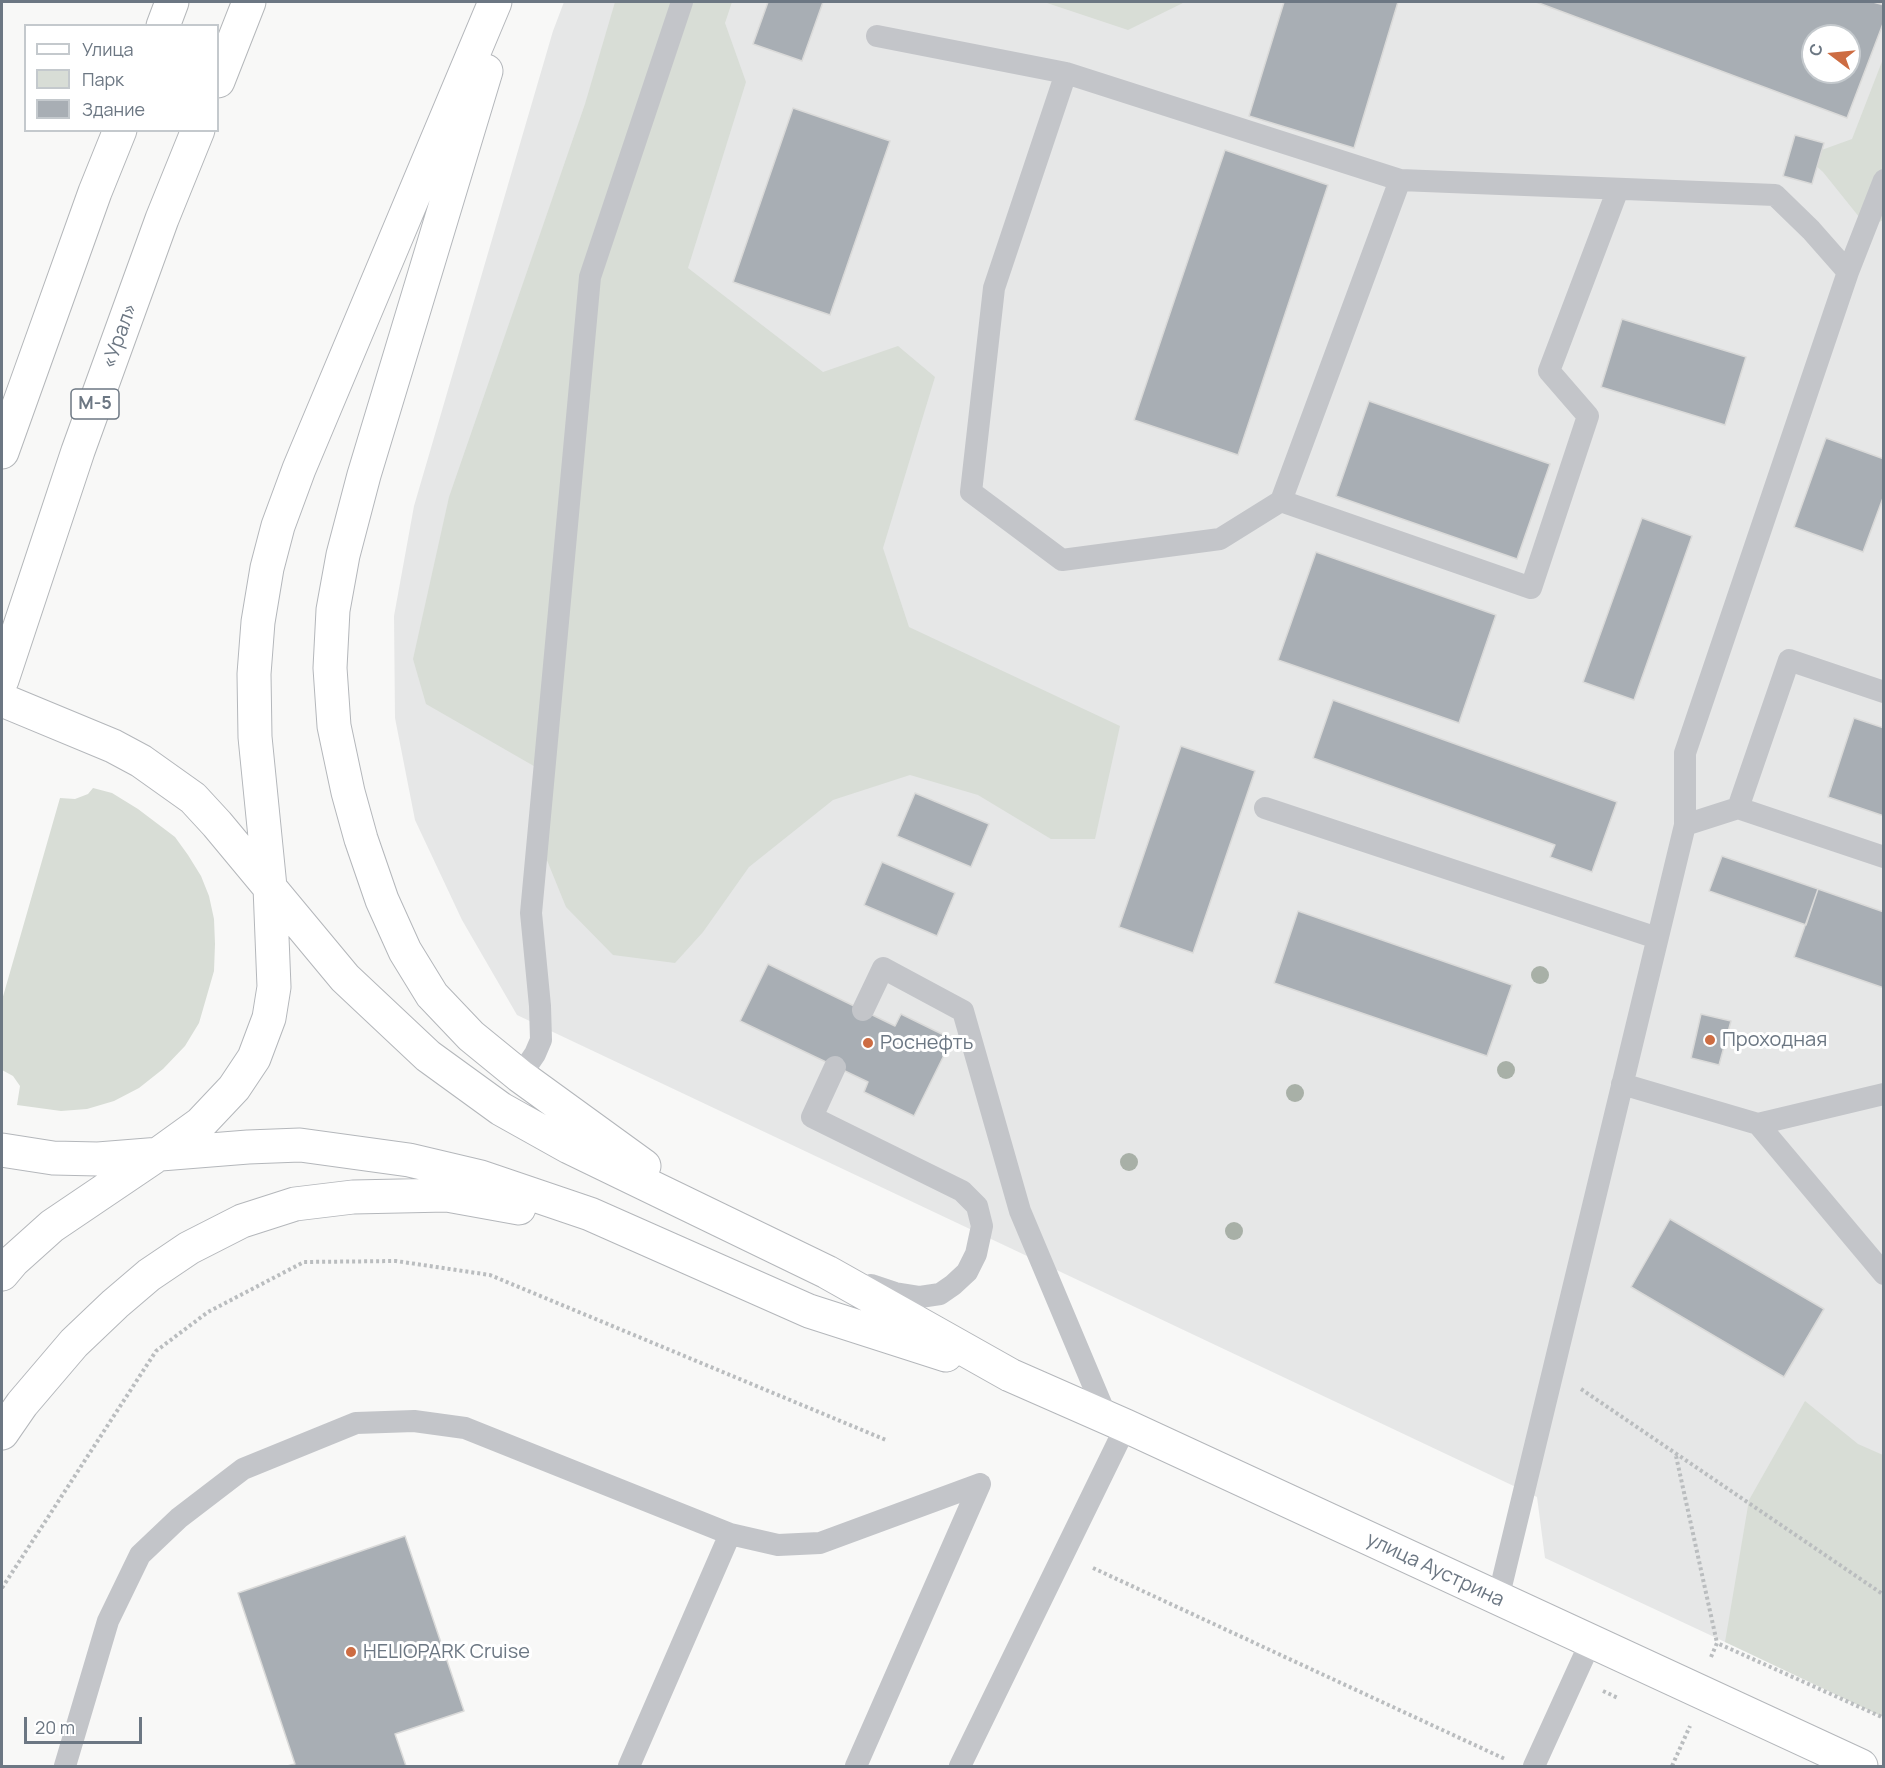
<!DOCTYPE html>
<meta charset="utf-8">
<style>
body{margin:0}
#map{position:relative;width:1885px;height:1768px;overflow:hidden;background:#f8f8f7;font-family:Manrope,sans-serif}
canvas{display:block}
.frame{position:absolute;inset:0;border:3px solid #6c7783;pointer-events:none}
.legend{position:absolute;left:24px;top:24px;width:195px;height:108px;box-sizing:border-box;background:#fff;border:2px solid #c4c9cd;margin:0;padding:8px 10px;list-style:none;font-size:18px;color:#6c7783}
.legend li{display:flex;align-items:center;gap:12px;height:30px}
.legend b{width:30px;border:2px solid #c4c9cd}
.north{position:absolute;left:1801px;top:24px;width:60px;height:60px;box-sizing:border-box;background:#fff;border:2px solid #c4c9cd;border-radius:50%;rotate:286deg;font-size:16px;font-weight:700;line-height:24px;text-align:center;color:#6c7783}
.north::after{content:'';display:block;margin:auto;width:21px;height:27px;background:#cd6c42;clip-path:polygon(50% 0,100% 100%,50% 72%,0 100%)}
.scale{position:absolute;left:24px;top:1717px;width:118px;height:27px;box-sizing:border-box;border:3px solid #6c7783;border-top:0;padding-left:8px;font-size:18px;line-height:21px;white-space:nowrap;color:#6c7783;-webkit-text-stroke:4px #fff;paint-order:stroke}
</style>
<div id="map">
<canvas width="1885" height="1768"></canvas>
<div class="frame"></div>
<ul class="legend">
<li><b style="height:8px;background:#fff"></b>Улица</li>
<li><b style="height:16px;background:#d8ddd6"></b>Парк</li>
<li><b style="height:16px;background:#a8aeb4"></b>Здание</li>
</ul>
<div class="north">С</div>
<div class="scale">20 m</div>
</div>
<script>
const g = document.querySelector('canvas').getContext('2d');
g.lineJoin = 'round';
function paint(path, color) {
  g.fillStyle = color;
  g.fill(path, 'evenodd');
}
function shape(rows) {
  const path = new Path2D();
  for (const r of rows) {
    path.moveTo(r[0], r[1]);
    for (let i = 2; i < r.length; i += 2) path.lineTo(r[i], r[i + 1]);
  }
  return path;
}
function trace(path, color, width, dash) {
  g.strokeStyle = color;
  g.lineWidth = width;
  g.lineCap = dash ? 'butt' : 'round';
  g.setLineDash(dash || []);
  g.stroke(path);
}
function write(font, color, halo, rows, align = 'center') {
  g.font = font + ' Manrope,sans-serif';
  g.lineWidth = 6;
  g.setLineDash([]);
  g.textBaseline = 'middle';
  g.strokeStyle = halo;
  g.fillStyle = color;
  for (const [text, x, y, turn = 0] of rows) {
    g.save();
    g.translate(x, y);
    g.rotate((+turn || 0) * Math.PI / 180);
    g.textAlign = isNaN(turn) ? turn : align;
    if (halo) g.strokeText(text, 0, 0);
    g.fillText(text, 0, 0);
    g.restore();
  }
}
paint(shape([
 [564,2,1883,2,1883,1711,1725,1642,1545,1558,1537,1497,517,1015,462,920,415,820,395,718,394,616,414,506,553,31],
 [1813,36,1849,36,1849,72,1813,72]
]), '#e6e7e7');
paint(shape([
 [615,2,732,2,725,23,746,82,688,268,823,372,898,346,935,377,883,548,909,627,1120,726,1095,839,1051,839,978,795,910,775,833,800,749,867,703,932,675,963,613,955,566,907,542,848,546,773,426,704,413,659,449,497,585,104],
 [1044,2,1185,2,1128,30],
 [1883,59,1883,220,1868,228,1823,172,1805,156,1852,139],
 [93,788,112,793,138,809,175,837,188,855,201,876,209,896,214,919,215,944,214,971,199,1023,185,1046,163,1069,139,1088,114,1101,87,1109,61,1111,17,1105,20,1086,13,1076,2,1070,2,1000,60,798,75,799,88,794],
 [1805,1401,1858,1444,1883,1455,1883,1717,1725,1642,1749,1500]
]), '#d8ddd6');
const building = shape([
 [768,2,823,2,802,61,753,44,768,2],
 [1284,2,1398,2,1354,148,1249,116,1284,2],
 [1536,2,1873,2,1884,5,1884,21,1847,118,1536,2],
 [1813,36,1849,36,1849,72,1813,72,1813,36],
 [793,108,890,141,830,315,733,282,793,108],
 [1795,135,1824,143,1812,184,1783,176,1795,135],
 [1225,150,1328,185,1238,455,1134,420,1225,150],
 [1622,319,1746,357,1725,425,1601,387,1622,319],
 [1369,401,1550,464,1517,559,1336,496,1369,401],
 [1826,438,1884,459,1884,495,1863,552,1794,527,1826,438],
 [1642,518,1692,536,1634,700,1583,682,1642,518],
 [1316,552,1496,615,1459,723,1278,660,1316,552],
 [1333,700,1617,802,1592,872,1550,857,1555,845,1313,758,1333,700],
 [1854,718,1884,728,1884,816,1828,797,1854,718],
 [1181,746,1255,771,1193,953,1119,927,1181,746],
 [915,793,989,824,971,867,897,836,915,793],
 [1722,856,1818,889,1806,925,1709,891,1722,856],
 [882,862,955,893,937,936,864,905,882,862],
 [1818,889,1884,912,1884,988,1794,957,1818,889],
 [1298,911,1512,985,1487,1056,1274,983,1298,911],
 [768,964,895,1026,901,1014,952,1039,914,1116,864,1092,868,1082,740,1021,768,964],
 [1701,1014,1731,1021,1719,1065,1691,1058,1701,1014],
 [1670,1219,1824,1309,1784,1377,1631,1287,1670,1219],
 [405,1536,464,1711,395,1734,406,1766,287,1766,295,1764,238,1593,405,1536]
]);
paint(building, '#a8aeb4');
trace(building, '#dadad9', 1.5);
const primary = shape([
 [486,71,364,475,343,555,333,610,330,668,334,726,348,792,361,839,382,900,405,951,432,995,471,1036,520,1076,644,1166],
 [2,700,113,746,141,761,193,798,217,824,345,978,428,1056,501,1109,569,1147,827,1272,1010,1375,1126,1426,1861,1766],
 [2,1150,53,1158,98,1159,248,1147,300,1145,409,1160,481,1177,590,1214,809,1311,946,1355],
 [2,1274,13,1261,52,1226,157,1155,200,1124,234,1088,254,1058,269,1018,274,987,270,887,255,737,254,674,258,622,267,568,278,526,299,469,495,2],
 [2,1433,22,1404,74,1343,115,1304,149,1275,189,1248,242,1221,295,1204,353,1197,447,1195,519,1208]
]);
const trunk = shape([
 [163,26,172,2],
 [218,81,249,2],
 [2,452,95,192,120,130],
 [2,680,78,451,162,219,198,130]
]);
trace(primary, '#b4b7bb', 35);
trace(trunk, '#b4b7ba', 35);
trace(shape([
 [1581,1389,1884,1595],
 [1676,1456,1717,1643],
 [1093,1568,1505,1759],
 [2,1588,156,1351,208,1312,304,1262,396,1261,490,1275,886,1440],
 [1711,1657,1717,1643,1884,1718],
 [1603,1691,1618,1698],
 [1672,1766,1690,1726]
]), '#babdbf', 4, [3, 3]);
trace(shape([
 [877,36,1066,73,1400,180,1775,195,1811,230,1848,272,1685,753,1685,825,1498,1599],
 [1066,73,994,288,971,492,1062,560,1220,539,1281,501,1400,180],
 [1848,272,1884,180],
 [1281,501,1531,588,1588,416,1549,371,1618,189],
 [1265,808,1657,938],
 [1738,808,1789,660,1884,692],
 [1685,825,1738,808,1884,857],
 [863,1010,883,968,963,1011,1020,1211,1107,1418],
 [835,1067,812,1117,962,1191,977,1206,982,1226,976,1254,967,1272,953,1285,940,1294,920,1297,895,1293,871,1285],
 [520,1076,535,1054,541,1040,540,1006,531,913,590,277,682,2],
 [1622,1084,1758,1124,1884,1274],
 [1758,1124,1884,1094],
 [65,1766,108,1621,140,1555,179,1518,243,1469,356,1423,414,1421,465,1428,730,1534,778,1545,820,1543,980,1484],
 [629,1766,730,1534],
 [856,1766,980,1484],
 [960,1766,1126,1426],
 [1534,1766,1591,1641]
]), '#c3c5c9', 22);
trace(primary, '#fff', 33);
trace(trunk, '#fff', 33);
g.fillStyle = '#a8b0a7';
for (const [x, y] of [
 [1540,975],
 [1506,1070],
 [1295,1093],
 [1129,1162],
 [1234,1231]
]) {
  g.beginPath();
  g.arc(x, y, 9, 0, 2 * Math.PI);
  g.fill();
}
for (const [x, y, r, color] of [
 [1710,1040,6,"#cd6c42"],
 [868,1043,6,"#cd6c42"],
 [351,1652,6,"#cd6c42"]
]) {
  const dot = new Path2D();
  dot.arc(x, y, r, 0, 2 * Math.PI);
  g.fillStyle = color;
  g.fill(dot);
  trace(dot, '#fff', 2);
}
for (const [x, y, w] of [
 [95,404,48]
]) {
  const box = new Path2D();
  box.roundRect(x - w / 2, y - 15, w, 30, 4.5);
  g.fillStyle = '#fff';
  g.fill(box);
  trace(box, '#6c7783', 1.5);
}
write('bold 18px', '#6c7783', null, [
 ["М-5",95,404]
]);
write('20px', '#6c7783', '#fff', [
 ["«Урал»",120,336,-70],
 ["улица Аустрина",1435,1570,25]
]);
write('20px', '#6c7783', '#fff', [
 ["Проходная",1722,1040],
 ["Роснефть",880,1043],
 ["HELIOPARK Cruise",363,1652]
], 'left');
</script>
